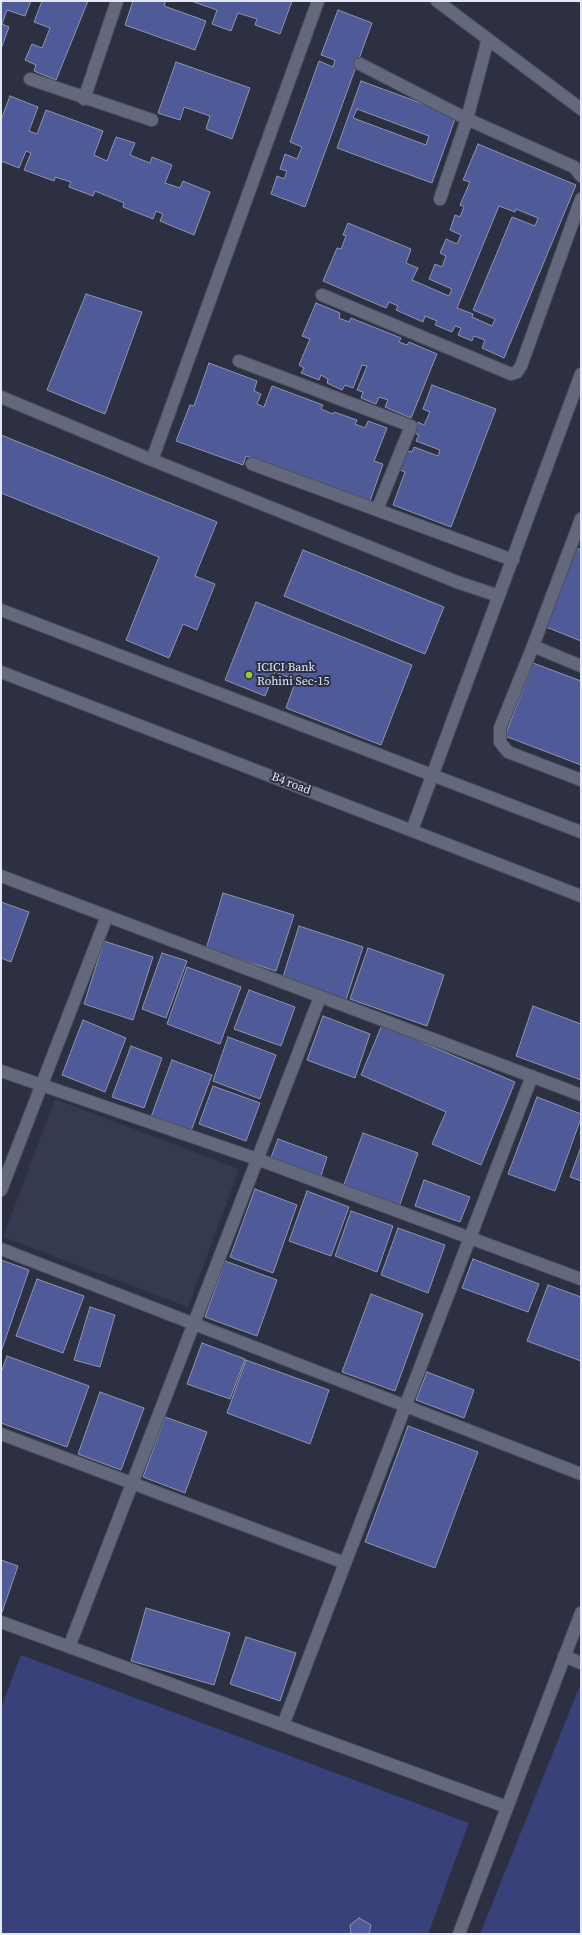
<!DOCTYPE html>
<style>
body{margin:0}
#map{position:relative;width:582px;height:1935px;overflow:hidden;background:#2c3042;font-family:"Source Serif 4",serif}
canvas{display:block}
.frame{position:absolute;inset:0;border:2px solid #e4e8f3;pointer-events:none}
</style>
<div id="map">
<canvas width="582" height="1935"></canvas>
<div class="frame"></div>
</div>
<script>
const g = document.querySelector('canvas').getContext('2d');
g.lineJoin = 'round';
function paint(path, color) {
  g.fillStyle = color;
  g.fill(path, 'evenodd');
}
function shape(rows) {
  const path = new Path2D();
  for (const r of rows) {
    path.moveTo(r[0], r[1]);
    for (let i = 2; i < r.length; i += 2) path.lineTo(r[i], r[i + 1]);
  }
  return path;
}
function trace(path, color, width, dash) {
  g.strokeStyle = color;
  g.lineWidth = width;
  g.lineCap = dash ? 'butt' : 'round';
  g.setLineDash(dash || []);
  g.stroke(path);
}
function write(font, color, halo, rows, align = 'center') {
  g.font = font + ' "Source Serif 4",serif';
  g.lineWidth = 4;
  g.setLineDash([]);
  g.textBaseline = 'middle';
  g.strokeStyle = halo;
  g.fillStyle = color;
  for (const [text, x, y, turn = 0] of rows) {
    g.save();
    g.translate(x, y);
    g.rotate((+turn || 0) * Math.PI / 180);
    g.textAlign = isNaN(turn) ? turn : align;
    if (halo) g.strokeText(text, 0, 0);
    g.fillText(text, 0, 0);
    g.restore();
  }
}
paint(shape([
 [55,1099,239,1169,188,1307,3,1237]
]), '#353a51');
paint(shape([
 [21,1655,469,1823,428,1934,1,1934,1,1708],
 [581,1683,581,1934,480,1934]
]), '#384179');
const building = shape([
 [1,1,31,1,25,16,7,10,2,24,9,27,1,49,1,1],
 [42,1,88,1,56,80,34,71,36,65,25,60,32,44,42,48,50,28,34,22,42,1],
 [133,1,166,1,164,6,206,21,195,50,125,25,133,1],
 [191,1,292,1,280,34,255,25,257,19,238,13,231,31,212,24,217,10,191,1],
 [338,10,372,23,305,207,271,194,277,176,284,179,287,171,280,169,285,154,297,159,302,147,290,142,319,61,333,67,335,60,321,55,338,10],
 [176,62,250,88,232,139,206,129,210,116,184,107,180,120,158,113,176,62],
 [361,81,456,116,432,183,337,148,361,81],
 [357,109,429,136,426,145,353,118,357,109],
 [10,96,38,107,29,131,37,134,46,110,103,131,94,155,107,161,116,137,135,143,130,155,150,163,152,157,172,165,165,183,180,188,183,181,210,192,194,235,160,221,163,214,156,211,153,219,123,207,124,203,95,191,93,196,69,187,71,182,55,177,54,181,24,170,31,153,26,151,19,168,1,161,1,120,10,96],
 [478,144,576,185,504,358,482,348,485,340,474,336,472,341,458,335,461,328,455,326,452,332,435,325,437,321,425,316,423,322,396,310,398,306,389,302,386,308,323,281,337,248,341,249,346,236,343,235,348,223,411,249,406,263,418,268,412,280,449,296,452,289,429,279,435,264,442,267,446,256,440,253,446,239,457,244,461,235,450,230,455,215,460,217,464,207,460,205,470,182,463,180,478,144],
 [499,206,515,212,516,209,538,218,535,226,512,217,473,310,495,319,492,326,472,317,473,314,457,308,499,206],
 [86,294,142,312,105,414,47,390,86,294],
 [316,303,340,313,339,318,349,322,351,318,401,338,399,342,407,345,409,342,437,354,411,418,385,407,388,400,379,397,376,404,361,398,363,392,357,390,367,366,362,365,353,388,345,385,342,390,327,383,328,379,321,375,319,380,301,373,304,368,299,365,310,339,302,336,316,303],
 [209,363,257,381,254,391,261,394,257,404,264,407,272,386,323,405,321,409,333,414,334,412,357,420,355,424,365,428,368,421,387,428,374,461,383,464,370,501,246,456,243,465,176,441,190,405,194,406,209,363],
 [432,385,496,409,451,527,393,505,405,472,400,470,407,451,412,452,414,447,438,456,440,450,416,441,419,435,414,433,418,422,424,425,430,412,423,409,432,385],
 [1,435,217,522,195,576,215,584,197,630,183,624,169,658,126,640,159,557,1,493,1,435],
 [576,548,581,550,581,641,546,627,576,548],
 [303,550,444,607,425,654,284,596,303,550],
 [256,602,412,665,381,745,286,708,296,680,275,672,265,696,225,680,256,602],
 [533,663,581,681,581,765,505,736,533,663],
 [223,893,294,915,276,971,206,949,223,893],
 [1,902,29,912,11,962,1,958,1,902],
 [299,926,363,947,346,1000,282,980,299,926],
 [104,941,153,957,133,1020,84,1004,104,941],
 [368,948,444,975,427,1026,350,999,368,948],
 [162,953,187,961,166,1018,142,1009,162,953],
 [187,967,241,987,220,1044,167,1024,187,967],
 [249,990,295,1007,281,1046,234,1029,249,990],
 [533,1006,581,1024,581,1080,516,1056,533,1006],
 [323,1016,370,1034,355,1078,307,1060,323,1016],
 [83,1020,126,1038,105,1092,62,1075,83,1020],
 [382,1025,515,1082,481,1165,432,1144,446,1112,361,1075,382,1025],
 [228,1037,276,1055,260,1099,213,1081,228,1037],
 [131,1046,162,1058,144,1108,112,1097,131,1046],
 [172,1060,212,1075,191,1131,151,1117,172,1060],
 [213,1086,260,1103,246,1141,199,1124,213,1086],
 [537,1097,581,1114,581,1118,555,1191,508,1174,537,1097],
 [363,1133,418,1153,399,1207,343,1187,363,1133],
 [278,1139,327,1157,320,1179,270,1160,278,1139],
 [581,1147,581,1181,570,1177,581,1147],
 [424,1180,470,1197,460,1222,415,1206,424,1180],
 [255,1189,297,1205,273,1273,230,1257,255,1189],
 [307,1191,349,1207,331,1256,289,1241,307,1191],
 [351,1211,393,1226,377,1272,335,1256,351,1211],
 [398,1228,445,1245,428,1293,381,1275,398,1228],
 [473,1259,539,1284,528,1312,462,1288,473,1259],
 [1,1260,29,1270,1,1352,1,1260],
 [225,1261,277,1280,257,1336,205,1317,225,1261],
 [37,1279,84,1296,63,1353,16,1336,37,1279],
 [548,1285,581,1297,581,1361,527,1341,548,1285],
 [371,1294,423,1314,395,1391,342,1372,371,1294],
 [90,1307,115,1315,100,1367,74,1360,90,1307],
 [202,1343,245,1359,230,1399,187,1384,202,1343],
 [7,1356,89,1386,67,1447,1,1423,1,1373,7,1356],
 [246,1360,329,1390,310,1444,227,1413,246,1360],
 [427,1372,474,1390,464,1418,416,1400,427,1372],
 [100,1392,144,1408,121,1470,78,1454,100,1392],
 [165,1417,207,1432,185,1493,143,1477,165,1417],
 [408,1426,478,1452,435,1568,365,1542,408,1426],
 [1,1560,18,1566,1,1615,1,1560],
 [146,1608,230,1633,214,1685,131,1661,146,1608],
 [246,1637,296,1653,280,1701,230,1684,246,1637],
 [359,1918,371,1925,369,1934,351,1934,350,1925,359,1918]
]);
paint(building, '#4f5a99');
trace(building, '#9095ab', 1);
const street = shape([
 [437,1,581,109],
 [360,64,467,119,574,167,581,176],
 [30,79,152,120],
 [84,99,117,1],
 [440,199,467,119,488,39],
 [322,295,511,374,517,372,521,366,581,199],
 [239,361,411,426,377,510],
 [1,397,152,460,457,582,499,596],
 [152,460,318,1],
 [252,464,513,560],
 [581,519,533,646,500,728,500,742,508,752,581,780],
 [533,646,581,666],
 [412,830,581,374],
 [1,876,581,1095],
 [1,1071,257,1159,581,1279],
 [1,1190,107,916],
 [1,1249,581,1474],
 [1,1434,345,1563],
 [1,1622,507,1807],
 [69,1647,320,997],
 [564,1656,581,1663],
 [283,1725,532,1076],
 [459,1934,581,1613]
]);
const secondary = shape([
 [1,610,581,832],
 [1,672,581,896]
]);
trace(street, '#4a4e5d', 14);
trace(secondary, '#4a4e5d', 14);
trace(street, '#63687d', 12);
trace(secondary, '#63687d', 12);
for (const [x, y, r, color] of [
 [249,675,4,"#9fca2d"]
]) {
  const dot = new Path2D();
  dot.arc(x, y, r, 0, 2 * Math.PI);
  g.fillStyle = color;
  g.fill(dot);
  trace(dot, '#2c3042', 1.5);
}
write('12px', '#e4e8f3', '#2c3042', [
 ["ICICI Bank",257,668],
 ["Rohini Sec-15",257,682]
], 'left');
write('12px', '#e4e8f3', '#2c3042', [
 ["B4 road",291,784,21]
]);
</script>
